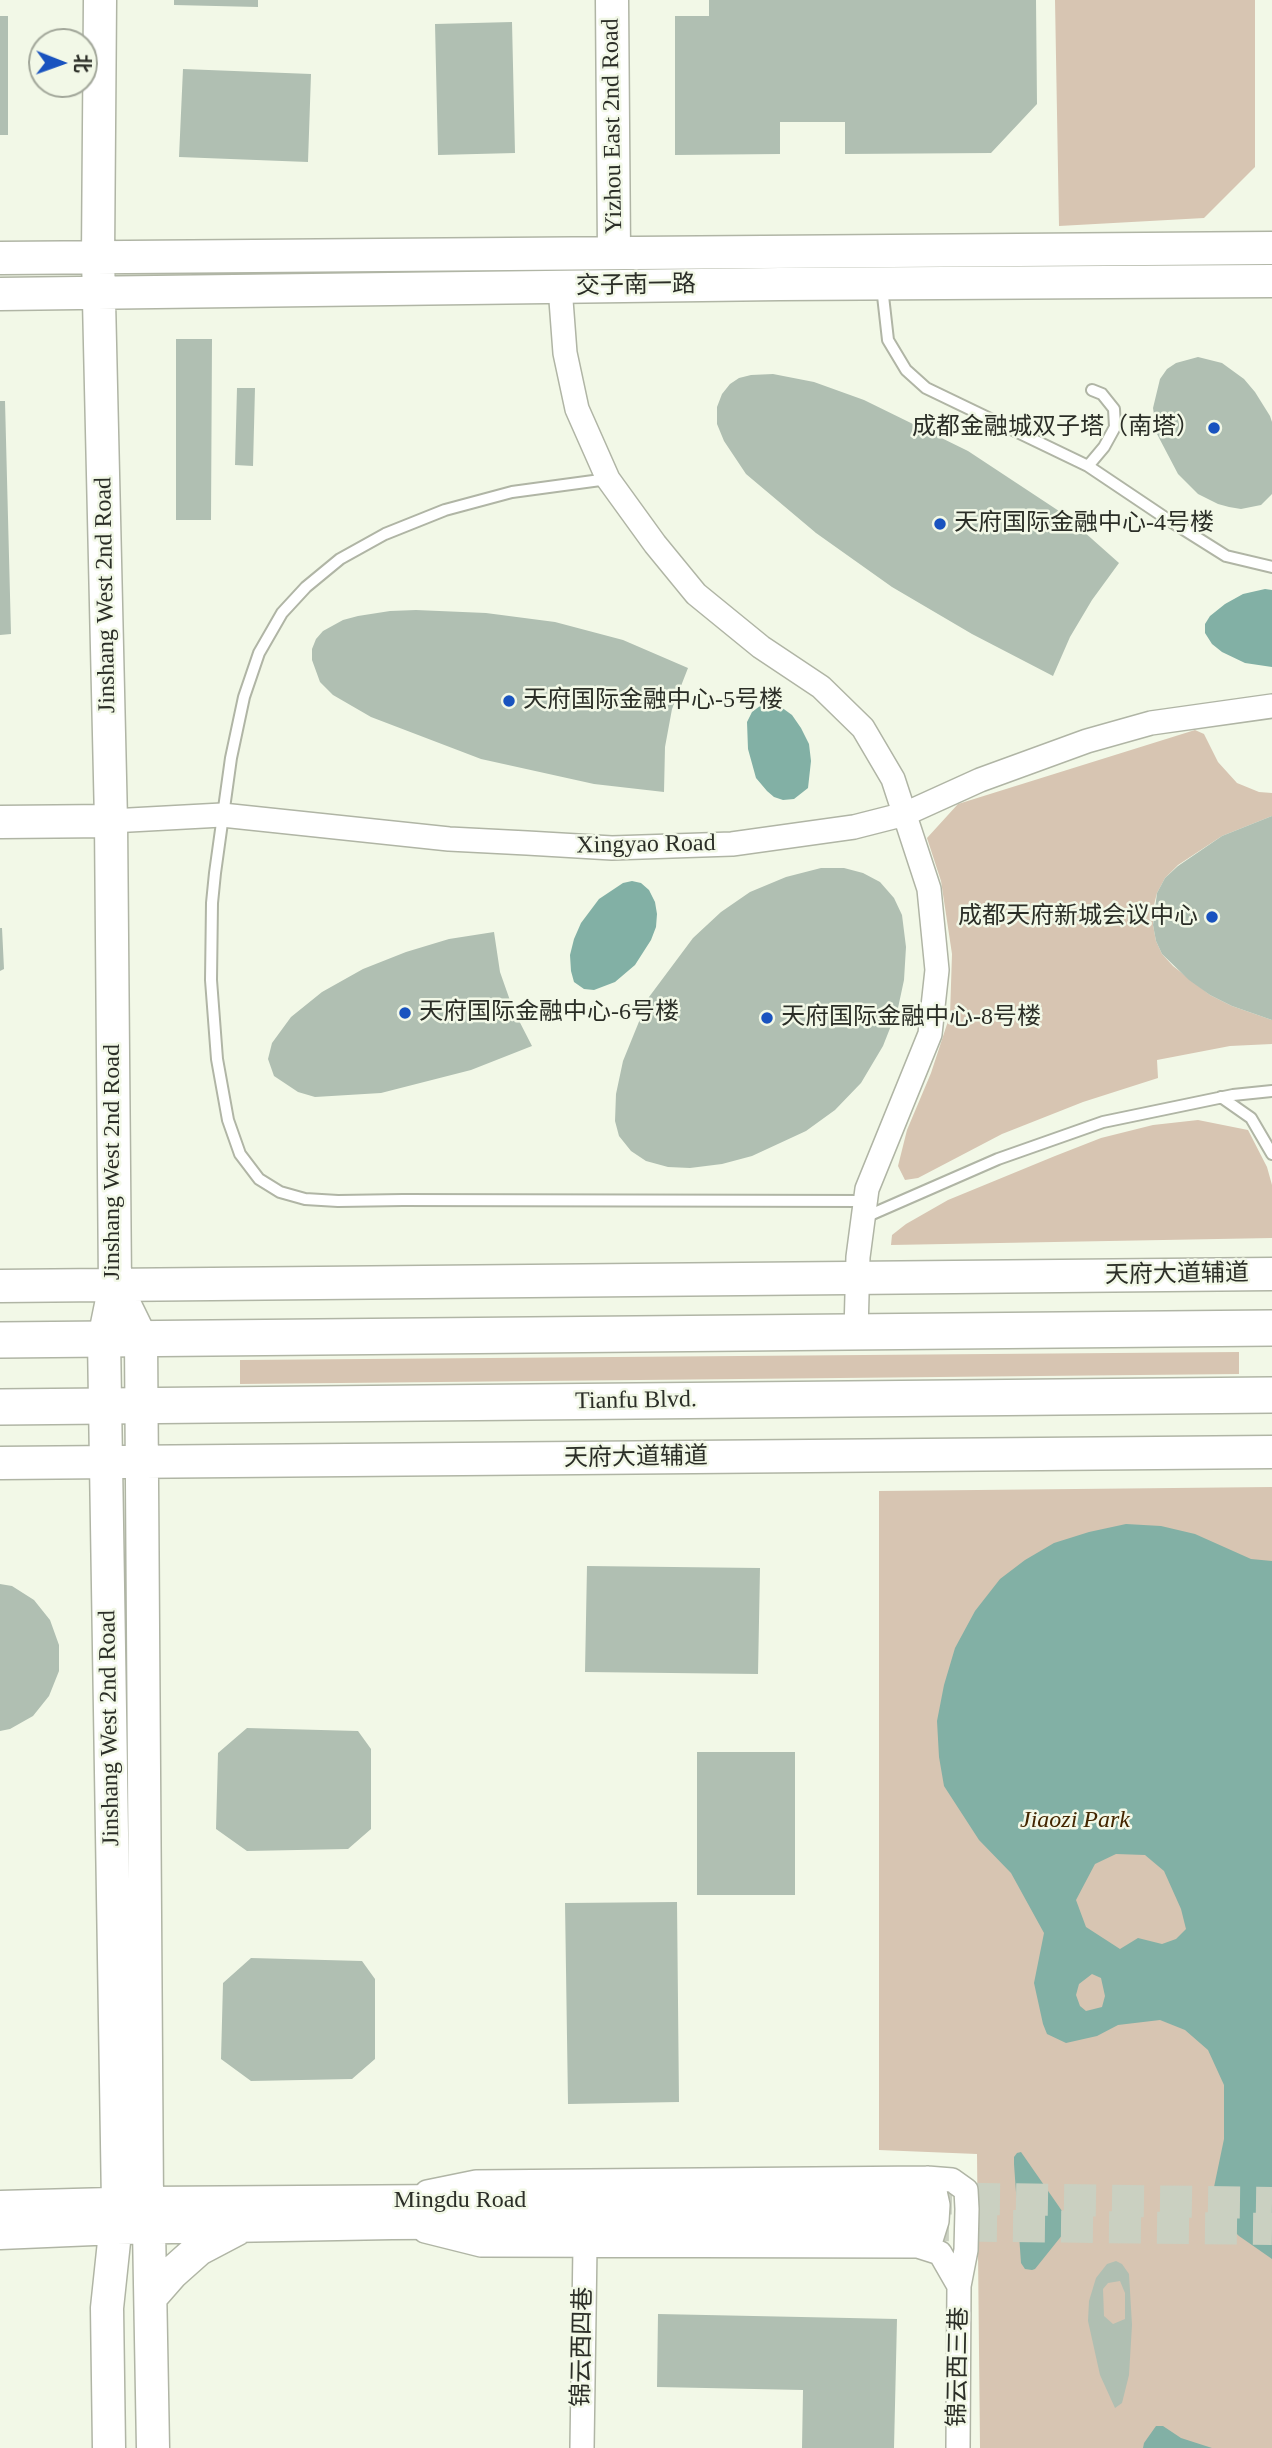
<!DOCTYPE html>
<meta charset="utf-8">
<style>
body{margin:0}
#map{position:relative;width:1272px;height:2448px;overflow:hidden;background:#f2f8e7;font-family:"Times New Roman","Noto Sans SC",serif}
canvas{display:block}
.north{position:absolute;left:28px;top:28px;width:70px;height:70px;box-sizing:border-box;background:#f2f8e7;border:2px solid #a2a79a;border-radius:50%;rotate:91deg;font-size:19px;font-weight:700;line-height:28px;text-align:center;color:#2b2e27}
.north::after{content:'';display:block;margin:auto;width:24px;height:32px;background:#1953bf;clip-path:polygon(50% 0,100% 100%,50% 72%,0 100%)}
</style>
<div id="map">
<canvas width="1272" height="2448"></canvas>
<div class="north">北</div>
</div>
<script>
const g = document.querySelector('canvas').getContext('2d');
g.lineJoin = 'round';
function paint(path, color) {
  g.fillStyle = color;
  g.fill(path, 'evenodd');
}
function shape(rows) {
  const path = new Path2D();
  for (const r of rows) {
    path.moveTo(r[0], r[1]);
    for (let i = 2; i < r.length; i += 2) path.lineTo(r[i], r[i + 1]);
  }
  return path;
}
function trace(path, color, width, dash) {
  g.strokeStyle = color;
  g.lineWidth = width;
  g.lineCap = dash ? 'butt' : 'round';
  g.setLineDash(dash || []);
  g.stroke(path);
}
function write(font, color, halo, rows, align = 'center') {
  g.font = font + ' "Times New Roman","Noto Sans SC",serif';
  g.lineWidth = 5;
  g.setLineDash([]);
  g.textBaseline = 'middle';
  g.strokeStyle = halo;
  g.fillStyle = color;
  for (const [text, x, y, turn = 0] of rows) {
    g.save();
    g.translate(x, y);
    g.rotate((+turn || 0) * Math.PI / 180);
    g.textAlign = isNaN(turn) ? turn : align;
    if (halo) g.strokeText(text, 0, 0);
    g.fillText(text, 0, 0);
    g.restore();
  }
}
paint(shape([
 [1055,0,1255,0,1255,167,1204,218,1059,226],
 [1195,730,1204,734,1218,762,1237,783,1259,792,1272,793,1272,816,1222,836,1178,865,1165,878,1157,893,1153,909,1153,925,1156,941,1162,954,1173,966,1210,995,1232,1006,1272,1020,1272,1044,1230,1046,1157,1060,1158,1078,1083,1102,1002,1134,918,1178,905,1180,898,1166,907,1130,931,1073,950,1015,952,954,941,881,927,838,958,804],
 [1198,1120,1248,1130,1267,1167,1272,1185,1272,1238,891,1245,892,1235,906,1224,948,1200,1055,1156,1101,1138,1153,1125],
 [1239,1352,1239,1374,240,1384,240,1360],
 [1272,1487,1272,2448,980,2448,977,2154,879,2150,879,1491]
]), '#d7c5b2');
paint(shape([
 [1265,589,1272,590,1272,667,1245,663,1222,652,1212,644,1205,633,1205,624,1210,616,1225,604,1243,594],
 [770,705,781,707,792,715,801,728,809,744,811,761,808,788,794,799,783,800,774,797,767,791,756,778,748,749,747,722,752,712,760,706],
 [632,881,641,883,649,890,655,902,657,914,656,927,651,940,635,965,615,982,594,990,584,989,574,982,571,971,570,955,574,939,581,923,599,899,623,883],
 [1126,1524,1161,1526,1195,1534,1251,1559,1272,1561,1272,2259,1239,2236,1224,2221,1214,2187,1224,2139,1224,2085,1208,2050,1185,2030,1160,2020,1118,2025,1097,2036,1066,2043,1047,2034,1043,2024,1034,1983,1044,1933,1011,1873,979,1840,944,1786,939,1757,937,1721,944,1685,955,1648,975,1611,1000,1579,1025,1560,1054,1543,1089,1532],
 [1116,1854,1145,1855,1164,1871,1181,1909,1186,1929,1176,1939,1162,1944,1138,1938,1120,1949,1086,1927,1076,1900,1095,1864],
 [1092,1974,1101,1978,1105,1996,1102,2007,1086,2011,1080,2006,1076,1995,1079,1984],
 [1021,2152,1069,2221,1067,2229,1035,2269,1032,2270,1025,2269,1021,2263,1014,2164,1014,2157,1017,2153],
 [1156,2426,1163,2426,1181,2438,1212,2448,1143,2448,1144,2443]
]), '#82b0a5');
paint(shape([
 [174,0,258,0,258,7,174,5],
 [709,0,1036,0,1037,104,991,153,845,154,845,122,780,122,780,154,675,155,675,16,709,16],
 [0,16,8,16,8,135,0,135],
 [512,22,515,153,438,155,435,24],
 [183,69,311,74,308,162,179,157],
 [176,339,212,339,211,520,176,520],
 [1198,357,1222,363,1244,379,1255,392,1270,416,1272,422,1272,494,1261,505,1241,509,1229,507,1218,504,1198,494,1178,474,1157,434,1153,408,1160,379,1167,369,1176,363],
 [773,374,814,382,864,400,968,451,1065,515,1119,563,1092,600,1070,637,1053,676,972,634,892,587,816,533,746,474,724,441,717,424,717,407,722,394,730,384,739,378,751,375],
 [237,388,255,388,253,466,235,465],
 [0,401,5,401,11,634,0,635],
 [416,610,486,613,555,622,623,640,688,668,672,709,665,747,664,792,594,784,481,759,371,717,333,695,320,682,312,660,312,649,316,639,323,631,343,620,358,616,390,611],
 [1272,816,1272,1020,1232,1006,1210,995,1189,980,1162,954,1156,941,1153,925,1157,893,1165,878,1178,866,1222,836],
 [821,868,844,868,863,873,880,882,894,898,902,915,906,947,904,980,898,1008,883,1046,861,1083,835,1110,806,1131,752,1156,722,1164,690,1168,668,1167,646,1161,631,1151,619,1136,615,1121,616,1094,623,1061,649,997,693,938,721,912,750,892,786,877],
 [0,928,2,928,4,969,0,971],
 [494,932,500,972,513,1009,532,1046,471,1070,381,1093,315,1097,298,1092,274,1076,268,1059,272,1043,291,1017,322,992,363,969,406,952,449,939],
 [587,1566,760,1568,758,1674,585,1672],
 [0,1584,12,1586,34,1600,50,1620,59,1645,59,1671,49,1696,33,1716,10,1729,0,1731],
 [247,1728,358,1731,371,1749,371,1829,348,1849,247,1851,216,1829,218,1753],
 [697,1752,795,1752,795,1895,697,1895],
 [677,1902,679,2102,568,2104,565,1903],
 [251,1958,362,1961,375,1979,375,2059,352,2079,251,2081,221,2059,223,1983],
 [1116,2261,1122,2264,1129,2274,1132,2325,1129,2375,1122,2403,1115,2408,1100,2375,1088,2321,1089,2301,1096,2278,1107,2264],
 [1120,2281,1125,2293,1125,2319,1113,2324,1104,2316,1103,2289,1108,2283],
 [658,2314,897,2319,894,2448,802,2448,803,2390,657,2387]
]), '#b0bfb2');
trace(shape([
 [920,2198,1272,2203],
 [917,2225,1272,2229]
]), '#cad0c1', 32, [32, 16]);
const lane = shape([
 [882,287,888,340,906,370,926,388,1088,466,1164,517,1226,556,1272,567],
 [1088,466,1104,447,1115,427,1114,409,1102,394,1092,390],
 [608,479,512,492,445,510,385,534,340,559,306,587,282,613,259,653,244,697,231,758,215,873,212,903,211,980,217,1059,228,1120,240,1154,259,1179,280,1192,305,1199,338,1201,403,1200,865,1201],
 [1221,1097,1251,1118,1272,1154],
 [863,1218,998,1159,1103,1122,1233,1095,1272,1091]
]);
const street = shape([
 [560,287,565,353,577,409,608,479,655,544,696,594,761,647,821,687,863,728,893,779,929,889,937,970,930,1034,867,1189,858,1257,856,1332],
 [111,821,222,815,449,839,527,843,612,848,732,844,854,827,905,814,980,780,1087,741,1151,723,1272,706],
 [427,2192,476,2182,927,2178,952,2180,966,2190,967,2209,966,2250,959,2286,958,2448],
 [425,2231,481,2245,918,2246,940,2253,959,2286],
 [918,2246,931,2240,937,2221,938,2205,934,2187,927,2178],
 [582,2448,585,2246]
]);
const secondary = shape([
 [100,0,98,257,111,821,115,1285,104,1339,118,2204,107,2308,109,2448],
 [612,0,614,251],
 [0,258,1272,248],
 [0,294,780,284,1272,281],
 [0,822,111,821],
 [115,1285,141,1338,147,2203,149,2228,153,2448],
 [0,1286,1272,1274],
 [0,1463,1272,1452],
 [0,2207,147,2203,920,2198],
 [0,2233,117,2228,392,2223,585,2222,917,2225],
 [151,2297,172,2273,199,2249,237,2229]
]);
const primary = shape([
 [0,1340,1272,1328],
 [0,1407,1272,1395]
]);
trace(lane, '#b0b5a5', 14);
trace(street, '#b0b5a5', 26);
trace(secondary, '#b0b5a5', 35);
trace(primary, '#b0b5a5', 38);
trace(lane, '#fff', 10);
trace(street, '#fff', 23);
trace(secondary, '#fff', 32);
trace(primary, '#fff', 35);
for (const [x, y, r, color] of [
 [1214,428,7,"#1953bf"],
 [940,524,7,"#1953bf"],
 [509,701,7,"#1953bf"],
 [1212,917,7,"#1953bf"],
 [405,1013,7,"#1953bf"],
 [767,1018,7,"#1953bf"]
]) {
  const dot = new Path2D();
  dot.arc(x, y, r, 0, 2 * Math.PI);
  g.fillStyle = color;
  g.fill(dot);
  trace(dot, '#f2f8e7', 2.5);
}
write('24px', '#2b2e27', '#f2f8e7', [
 ["Yizhou East 2nd Road",613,126,-91],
 ["交子南一路",636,286,-1],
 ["Jinshang West 2nd Road",106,595,-91],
 ["Xingyao Road",646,845,-1],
 ["Jinshang West 2nd Road",113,1162,-90],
 ["天府大道辅道",1177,1275,-1],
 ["Tianfu Blvd.",636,1401,-1],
 ["天府大道辅道",636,1458,-1],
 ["Jinshang West 2nd Road",110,1728,-91],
 ["Mingdu Road",460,2201],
 ["锦云西四巷",583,2347,-89],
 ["锦云西三巷",959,2367,-89]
]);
write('24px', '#2b2e27', '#f2f8e7', [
 ["成都金融城双子塔（南塔）",1200,428,"right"],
 ["天府国际金融中心-4号楼",954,524],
 ["天府国际金融中心-5号楼",523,701],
 ["成都天府新城会议中心",1198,917,"right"],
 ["天府国际金融中心-6号楼",419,1013],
 ["天府国际金融中心-8号楼",781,1018]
], 'left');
write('italic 24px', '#432600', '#f2f8e7', [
 ["Jiaozi Park",1075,1821]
]);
</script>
